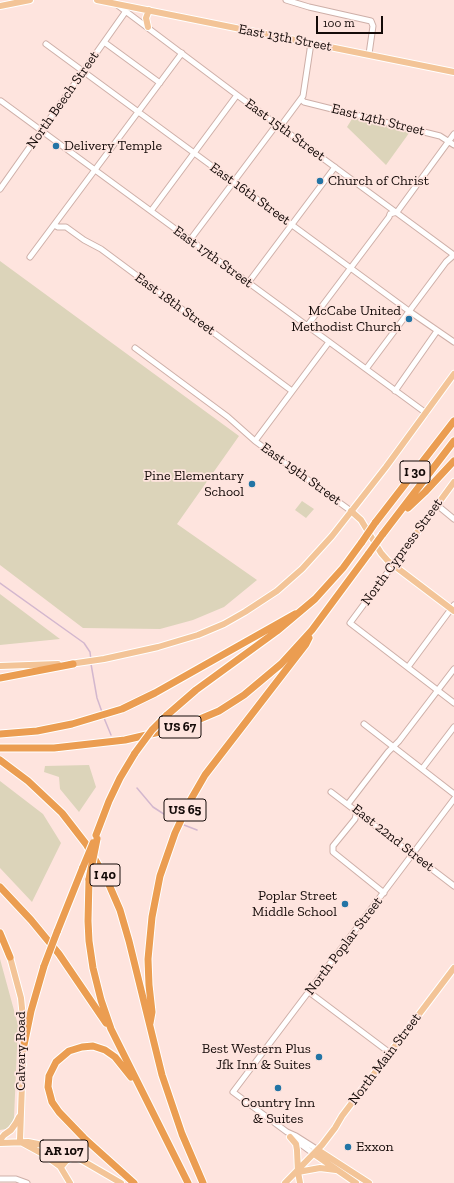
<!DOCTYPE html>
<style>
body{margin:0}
#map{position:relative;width:454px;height:1183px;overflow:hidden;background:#fee4de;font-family:"Zilla Slab",serif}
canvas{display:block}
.scale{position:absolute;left:316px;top:16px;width:67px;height:18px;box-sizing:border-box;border:2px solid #140a08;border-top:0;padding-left:5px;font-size:12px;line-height:14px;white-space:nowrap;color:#140a08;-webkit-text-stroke:3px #fee4de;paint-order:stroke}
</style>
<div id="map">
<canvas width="454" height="1183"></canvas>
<div class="scale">100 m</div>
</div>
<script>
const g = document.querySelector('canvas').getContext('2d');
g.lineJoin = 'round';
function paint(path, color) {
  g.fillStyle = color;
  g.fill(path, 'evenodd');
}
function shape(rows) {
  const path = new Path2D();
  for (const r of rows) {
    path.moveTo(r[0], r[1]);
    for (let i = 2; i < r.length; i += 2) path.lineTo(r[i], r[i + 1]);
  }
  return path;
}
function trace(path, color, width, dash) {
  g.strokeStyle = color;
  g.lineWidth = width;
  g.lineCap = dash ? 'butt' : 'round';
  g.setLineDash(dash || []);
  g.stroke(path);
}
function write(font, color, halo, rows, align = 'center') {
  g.font = font + ' "Zilla Slab",serif';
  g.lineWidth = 3.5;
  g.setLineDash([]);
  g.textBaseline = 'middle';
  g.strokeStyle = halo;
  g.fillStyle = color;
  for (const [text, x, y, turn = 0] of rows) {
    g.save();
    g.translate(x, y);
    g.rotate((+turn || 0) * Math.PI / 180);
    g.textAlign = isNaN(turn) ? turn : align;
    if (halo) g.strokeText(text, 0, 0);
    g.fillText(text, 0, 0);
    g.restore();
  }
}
paint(shape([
 [355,114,412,129,386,165,347,127],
 [0,261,239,436,177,524,257,580,224,607,193,620,160,629,83,628,0,565],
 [302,501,314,509,306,518,295,510],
 [0,594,60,639,0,645],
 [89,765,96,787,79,812,60,789,59,777,44,772,45,766],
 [0,781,43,814,61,843,32,902,0,868],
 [0,959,18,1025,14,1118,11,1124,6,1129,0,1130]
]), '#dcd4ba');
trace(shape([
 [0,583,84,643,90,652,91,660],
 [91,664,97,698,102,712],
 [104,718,111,735],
 [137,788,153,807,173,820],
 [184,825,197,830]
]), '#d3b7ce', 1.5);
const minor = shape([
 [286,0,309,7,371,21,373,26,369,54],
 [116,4,237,95,454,255],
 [104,42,160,83],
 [46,44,409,311,454,342],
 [301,99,304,102,440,136,454,145],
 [1,101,426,413],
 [280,127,303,96,311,43],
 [0,189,126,11],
 [151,211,237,95],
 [54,225,58,227,66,227,84,240,101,249,292,391],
 [190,240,277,124],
 [30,257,182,53],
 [248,283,335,167],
 [307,326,389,217,390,214,397,212,454,134],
 [135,348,228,417,255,441,351,511],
 [366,369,446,262,454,255],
 [395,391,437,331],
 [255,441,329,342],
 [437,505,454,519],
 [393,565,350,623,454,703],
 [408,667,454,605],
 [364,724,454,794],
 [422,769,454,727],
 [331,792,454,886],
 [348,804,388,752,399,741,454,669],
 [357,811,355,819,333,846,333,852,384,893],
 [309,992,390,1053],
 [295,1140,314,1154],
 [318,1150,296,1136,287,1132,233,1092,454,799],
 [0,1179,16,1179,27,1183]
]);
const major = shape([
 [97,0,454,72],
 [0,6,30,0],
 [148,27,146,18,149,10],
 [351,511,361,520,381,553,388,561,454,611],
 [393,565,454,482],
 [70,664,104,659,158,647,198,635,224,624,245,612,277,591,302,569,332,536,386,467,454,374],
 [0,666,58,664],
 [8,953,10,957,21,998,24,1028,20,1140,21,1142,43,1154,61,1167],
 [290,1137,296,1144,297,1150,298,1172,300,1183],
 [0,1140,4,1135,11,1130,16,1123,19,1117],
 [0,1143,28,1142,53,1147,78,1158,121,1183],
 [53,1147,58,1163,70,1183],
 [318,1150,369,1183],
 [314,1154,356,1183],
 [61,1167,66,1161,75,1156],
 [298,1172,320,1168,336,1170],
 [285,1183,322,1145,335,1128,342,1116,454,968]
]);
const highway = shape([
 [408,508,425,492,454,461],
 [375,523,454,421],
 [382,535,454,441],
 [0,678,73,664],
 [166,716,196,690,277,631,315,599,343,568,362,542],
 [0,734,37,731,72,724,122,709,155,693,295,614],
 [0,748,54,748,125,740,181,727,219,711,244,695,281,664,312,630,369,553],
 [0,760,28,781,62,813,86,844,107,880,120,910,129,941,162,1075,182,1134,203,1183],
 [96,835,109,801,120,778,135,753],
 [89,879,88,921,89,941,93,968,101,1000,111,1029,188,1183],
 [0,887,31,920,59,954,106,1023],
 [57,932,83,867],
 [0,933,10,957],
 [150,1023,152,1012,149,985,148,959,152,917,160,876,175,833,190,801,205,775,289,666,306,644,309,638],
 [24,1045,31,1011,44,966],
 [131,1077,115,1057,105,1050,93,1046,82,1047,69,1051,56,1062,49,1076,48,1087,52,1102,59,1112,84,1138,134,1183]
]);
trace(minor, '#ceafa8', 7);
trace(major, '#fff', 8);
trace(highway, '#fff', 9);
trace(minor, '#fff', 5);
trace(major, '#f3c497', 6);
trace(highway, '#eb9d51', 7);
const highwayBridge = shape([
 [362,542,375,523],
 [369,553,382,535],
 [135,753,152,730,166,716],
 [83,867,93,843],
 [89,879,97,839],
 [44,966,57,932]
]);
trace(highwayBridge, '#fff', 9, []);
trace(highwayBridge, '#eb9d51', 7);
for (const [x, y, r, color] of [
 [56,146,4,"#2274a5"],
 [320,181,4,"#2274a5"],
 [409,319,4,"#2274a5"],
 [252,484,4,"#2274a5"],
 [345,904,4,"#2274a5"],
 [319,1057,4,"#2274a5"],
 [278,1088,4,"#2274a5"],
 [348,1147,4,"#2274a5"]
]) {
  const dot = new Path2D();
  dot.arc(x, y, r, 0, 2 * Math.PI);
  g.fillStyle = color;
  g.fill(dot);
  trace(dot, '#fee4de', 1.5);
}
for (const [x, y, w] of [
 [415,472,30],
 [180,727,42],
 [185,810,42],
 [105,875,30],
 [64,1151,48]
]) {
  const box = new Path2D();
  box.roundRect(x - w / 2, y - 11, w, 22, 3);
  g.fillStyle = '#fee4de';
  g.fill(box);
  trace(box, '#140a08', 1);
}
write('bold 13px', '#140a08', null, [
 ["I 30",415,472],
 ["US 67",180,727],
 ["US 65",185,810],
 ["I 40",105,875],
 ["AR 107",64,1151]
]);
write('14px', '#140a08', '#fee4de', [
 ["East 13th Street",285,38,11],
 ["North Beech Street",63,100,-55],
 ["East 14th Street",378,120,14],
 ["East 15th Street",285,130,36],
 ["East 16th Street",250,194,36],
 ["East 17th Street",213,257,36],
 ["East 18th Street",175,304,36],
 ["East 19th Street",301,474,36],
 ["North Cypress Street",402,552,-54],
 ["East 22nd Street",393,838,38],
 ["North Poplar Street",344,946,-53],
 ["Calvary Road",21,1051,-90],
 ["North Main Street",385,1059,-53]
]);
write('14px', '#140a08', '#fee4de', [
 ["Delivery Temple",64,146,"left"],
 ["Church of Christ",328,181,"left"],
 ["McCabe United",401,311],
 ["Methodist Church",401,327],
 ["Pine Elementary",244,476],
 ["School",244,492],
 ["Poplar Street",337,896],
 ["Middle School",337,912],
 ["Best Western Plus",311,1049],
 ["Jfk Inn & Suites",311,1065],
 ["Country Inn",278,1103,"center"],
 ["& Suites",278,1119,"center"],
 ["Exxon",356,1147,"left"]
], 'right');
</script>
